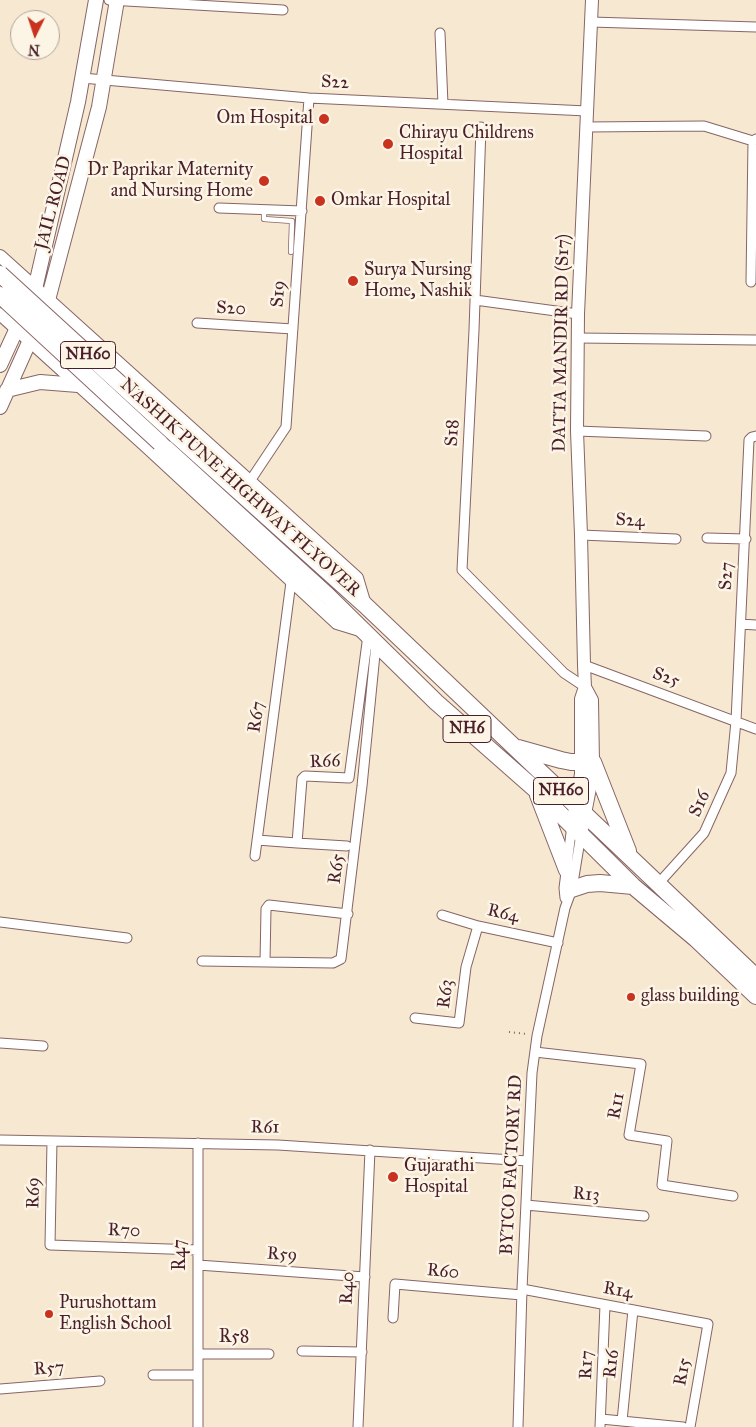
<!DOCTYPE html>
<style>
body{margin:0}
#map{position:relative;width:756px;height:1427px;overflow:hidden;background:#f7e8d1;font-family:"IM FELL Great Primer",serif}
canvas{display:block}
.north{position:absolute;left:10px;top:10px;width:50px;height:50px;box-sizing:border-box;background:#fcf5e5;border:1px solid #b59f9b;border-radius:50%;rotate:184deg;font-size:14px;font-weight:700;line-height:20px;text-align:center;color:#4a1f2b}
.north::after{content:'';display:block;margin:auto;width:18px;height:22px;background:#c8321e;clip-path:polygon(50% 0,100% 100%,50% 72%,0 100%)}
</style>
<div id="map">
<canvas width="756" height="1427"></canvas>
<div class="north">N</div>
</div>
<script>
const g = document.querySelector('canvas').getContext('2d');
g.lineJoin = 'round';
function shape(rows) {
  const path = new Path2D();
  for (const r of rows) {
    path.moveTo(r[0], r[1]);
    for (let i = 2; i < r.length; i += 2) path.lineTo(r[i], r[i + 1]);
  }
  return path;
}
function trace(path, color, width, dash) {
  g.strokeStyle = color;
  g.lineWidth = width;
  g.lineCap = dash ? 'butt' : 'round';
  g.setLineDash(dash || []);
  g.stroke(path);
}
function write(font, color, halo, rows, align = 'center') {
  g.font = font + ' "IM FELL Great Primer",serif';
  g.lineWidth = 5;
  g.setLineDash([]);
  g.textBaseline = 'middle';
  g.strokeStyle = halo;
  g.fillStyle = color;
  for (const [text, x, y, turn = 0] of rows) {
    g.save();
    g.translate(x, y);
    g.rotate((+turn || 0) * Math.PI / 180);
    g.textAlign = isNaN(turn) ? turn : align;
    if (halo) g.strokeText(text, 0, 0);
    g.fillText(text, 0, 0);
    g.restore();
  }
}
const lane = shape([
 [264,210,264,219,292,221,291,252]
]);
const street = shape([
 [109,0,283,10],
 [591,22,756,27],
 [440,33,443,104],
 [82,78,309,98,587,111],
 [481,127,474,330,462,570,564,673,585,687],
 [586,127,704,126,753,141,756,139],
 [219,208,302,211],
 [751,282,753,141],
 [475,300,578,314],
 [197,323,293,329],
 [578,338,756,340],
 [577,431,706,436],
 [250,481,286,427,309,98],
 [581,535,676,539],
 [707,538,746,539],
 [741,624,756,625],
 [584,665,756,729],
 [257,840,297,843],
 [347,846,297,843,302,779,305,776,349,778,368,635],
 [255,856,291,582],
 [658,884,704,833,731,773,736,721,749,440,752,437,756,436],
 [565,898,564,888,572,825],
 [442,915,478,926,558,943],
 [0,922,127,938],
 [202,961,333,963,341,959,362,786,376,644],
 [265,962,266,909,269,905,348,914],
 [415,1018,459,1023,466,967,478,926],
 [0,1043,43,1046],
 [535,1052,641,1064,629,1135,667,1141,662,1185,733,1196],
 [0,1140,278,1145,528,1161],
 [52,1141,50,1245,198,1250],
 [526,1205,644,1216],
 [198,1265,365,1277],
 [522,1289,708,1324,690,1427],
 [393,1318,395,1284,522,1295],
 [302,1351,362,1352],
 [198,1354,269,1354],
 [153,1375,198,1375],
 [0,1389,100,1381],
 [601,1419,683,1427],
 [622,1421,633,1310],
 [198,1427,198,1143],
 [358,1427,370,1150],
 [518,1427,522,1289,532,1073,537,1036,565,908,572,889,581,834],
 [600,1427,605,1305]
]);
const secondary = shape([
 [0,256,357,578,365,605],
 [0,314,148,448,337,623,363,631],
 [572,825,581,774,581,699,585,687],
 [581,834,591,783,593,763,592,700,585,687,584,665,581,535,577,431,578,314,592,0]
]);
const primary = shape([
 [0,365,35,289,78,102,96,0],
 [7,390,40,382,78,385],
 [0,407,48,300,99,107,117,0]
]);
const highway = shape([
 [176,435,365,605,756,977],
 [160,443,327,595,436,702,536,790,633,886,696,939,756,996],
 [518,748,561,760,571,762,582,762],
 [593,762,628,851],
 [538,795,567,870],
 [572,889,587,884,600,883,633,886]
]);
trace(lane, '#876565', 6);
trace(street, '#876565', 11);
trace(secondary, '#876565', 14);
trace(primary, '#876565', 16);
trace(highway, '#876565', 18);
trace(shape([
 [509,1032,527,1034]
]), '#876565', 2, [1, 4]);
trace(lane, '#fff', 4.5);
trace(street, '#fff', 9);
trace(secondary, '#fff', 12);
trace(primary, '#fff', 14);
trace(highway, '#fff', 16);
const highwayBridge = shape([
 [0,274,176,435],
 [0,295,160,443]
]);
trace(highwayBridge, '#876565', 18, []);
trace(highwayBridge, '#fff', 16);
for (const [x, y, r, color] of [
 [324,119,6,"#c8321e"],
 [388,144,6,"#c8321e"],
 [264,181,6,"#c8321e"],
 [320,201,6,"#c8321e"],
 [353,281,6,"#c8321e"],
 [631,997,5,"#c8321e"],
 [393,1177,6,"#c8321e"],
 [49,1314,5,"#c8321e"]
]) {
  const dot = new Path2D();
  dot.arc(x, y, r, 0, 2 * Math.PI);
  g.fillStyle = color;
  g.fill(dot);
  trace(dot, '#fcf5e5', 2);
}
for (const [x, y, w] of [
 [88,355,55],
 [467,729,48],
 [561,791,55]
]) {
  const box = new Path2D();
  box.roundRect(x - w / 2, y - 13.5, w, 27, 4);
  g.fillStyle = '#fcf5e5';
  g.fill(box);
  trace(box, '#4a1f2b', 1);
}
write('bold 16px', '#4a1f2b', null, [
 ["NH60",88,355],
 ["NH6",467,729],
 ["NH60",561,791]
]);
write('18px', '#4a1f2b', '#fcf5e5', [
 ["S22",335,83,3],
 ["JAIL ROAD",54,203,-75],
 ["S19",279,294,-86],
 ["S20",231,309,3],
 ["DATTA MANDIR RD (S17)",562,343,-89],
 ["S18",453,433,-87],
 ["NASHIK PUNE HIGHWAY FLYOVER",240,488,42],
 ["S24",630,521,3],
 ["S27",727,576,-87],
 ["S25",666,678,20],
 ["R67",257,717,-82],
 ["R66",325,762,-3],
 ["S16",700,804,-66],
 ["R65",337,869,-83],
 ["R64",503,914,13],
 ["R63",446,994,-83],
 ["R11",617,1106,-80],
 ["R61",265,1128,1],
 ["BYTCO FACTORY RD",512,1165,-87],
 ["R69",34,1193,-89],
 ["R13",586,1195,5],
 ["R70",124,1231,2],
 ["R47",181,1255,-90],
 ["R59",282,1255,4],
 ["R60",443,1272,5],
 ["R40",348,1288,-87],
 ["R14",618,1291,10],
 ["R58",234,1338],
 ["R16",612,1364,-84],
 ["R17",587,1365,-88],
 ["R57",49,1369,-4],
 ["R15",683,1372,-80]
]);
write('18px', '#4a1f2b', '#fcf5e5', [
 ["Om Hospital",313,119,"right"],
 ["Chirayu Childrens",399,134],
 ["Hospital",399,155],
 ["Dr Paprikar Maternity",253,171,"right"],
 ["and Nursing Home",253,192,"right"],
 ["Omkar Hospital",331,201],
 ["Surya Nursing",364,271],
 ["Home, Nashik",364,292],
 ["glass building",641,997],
 ["Gujarathi",404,1167],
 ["Hospital",404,1188],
 ["Purushottam",59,1304],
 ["English School",59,1325]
], 'left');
</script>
